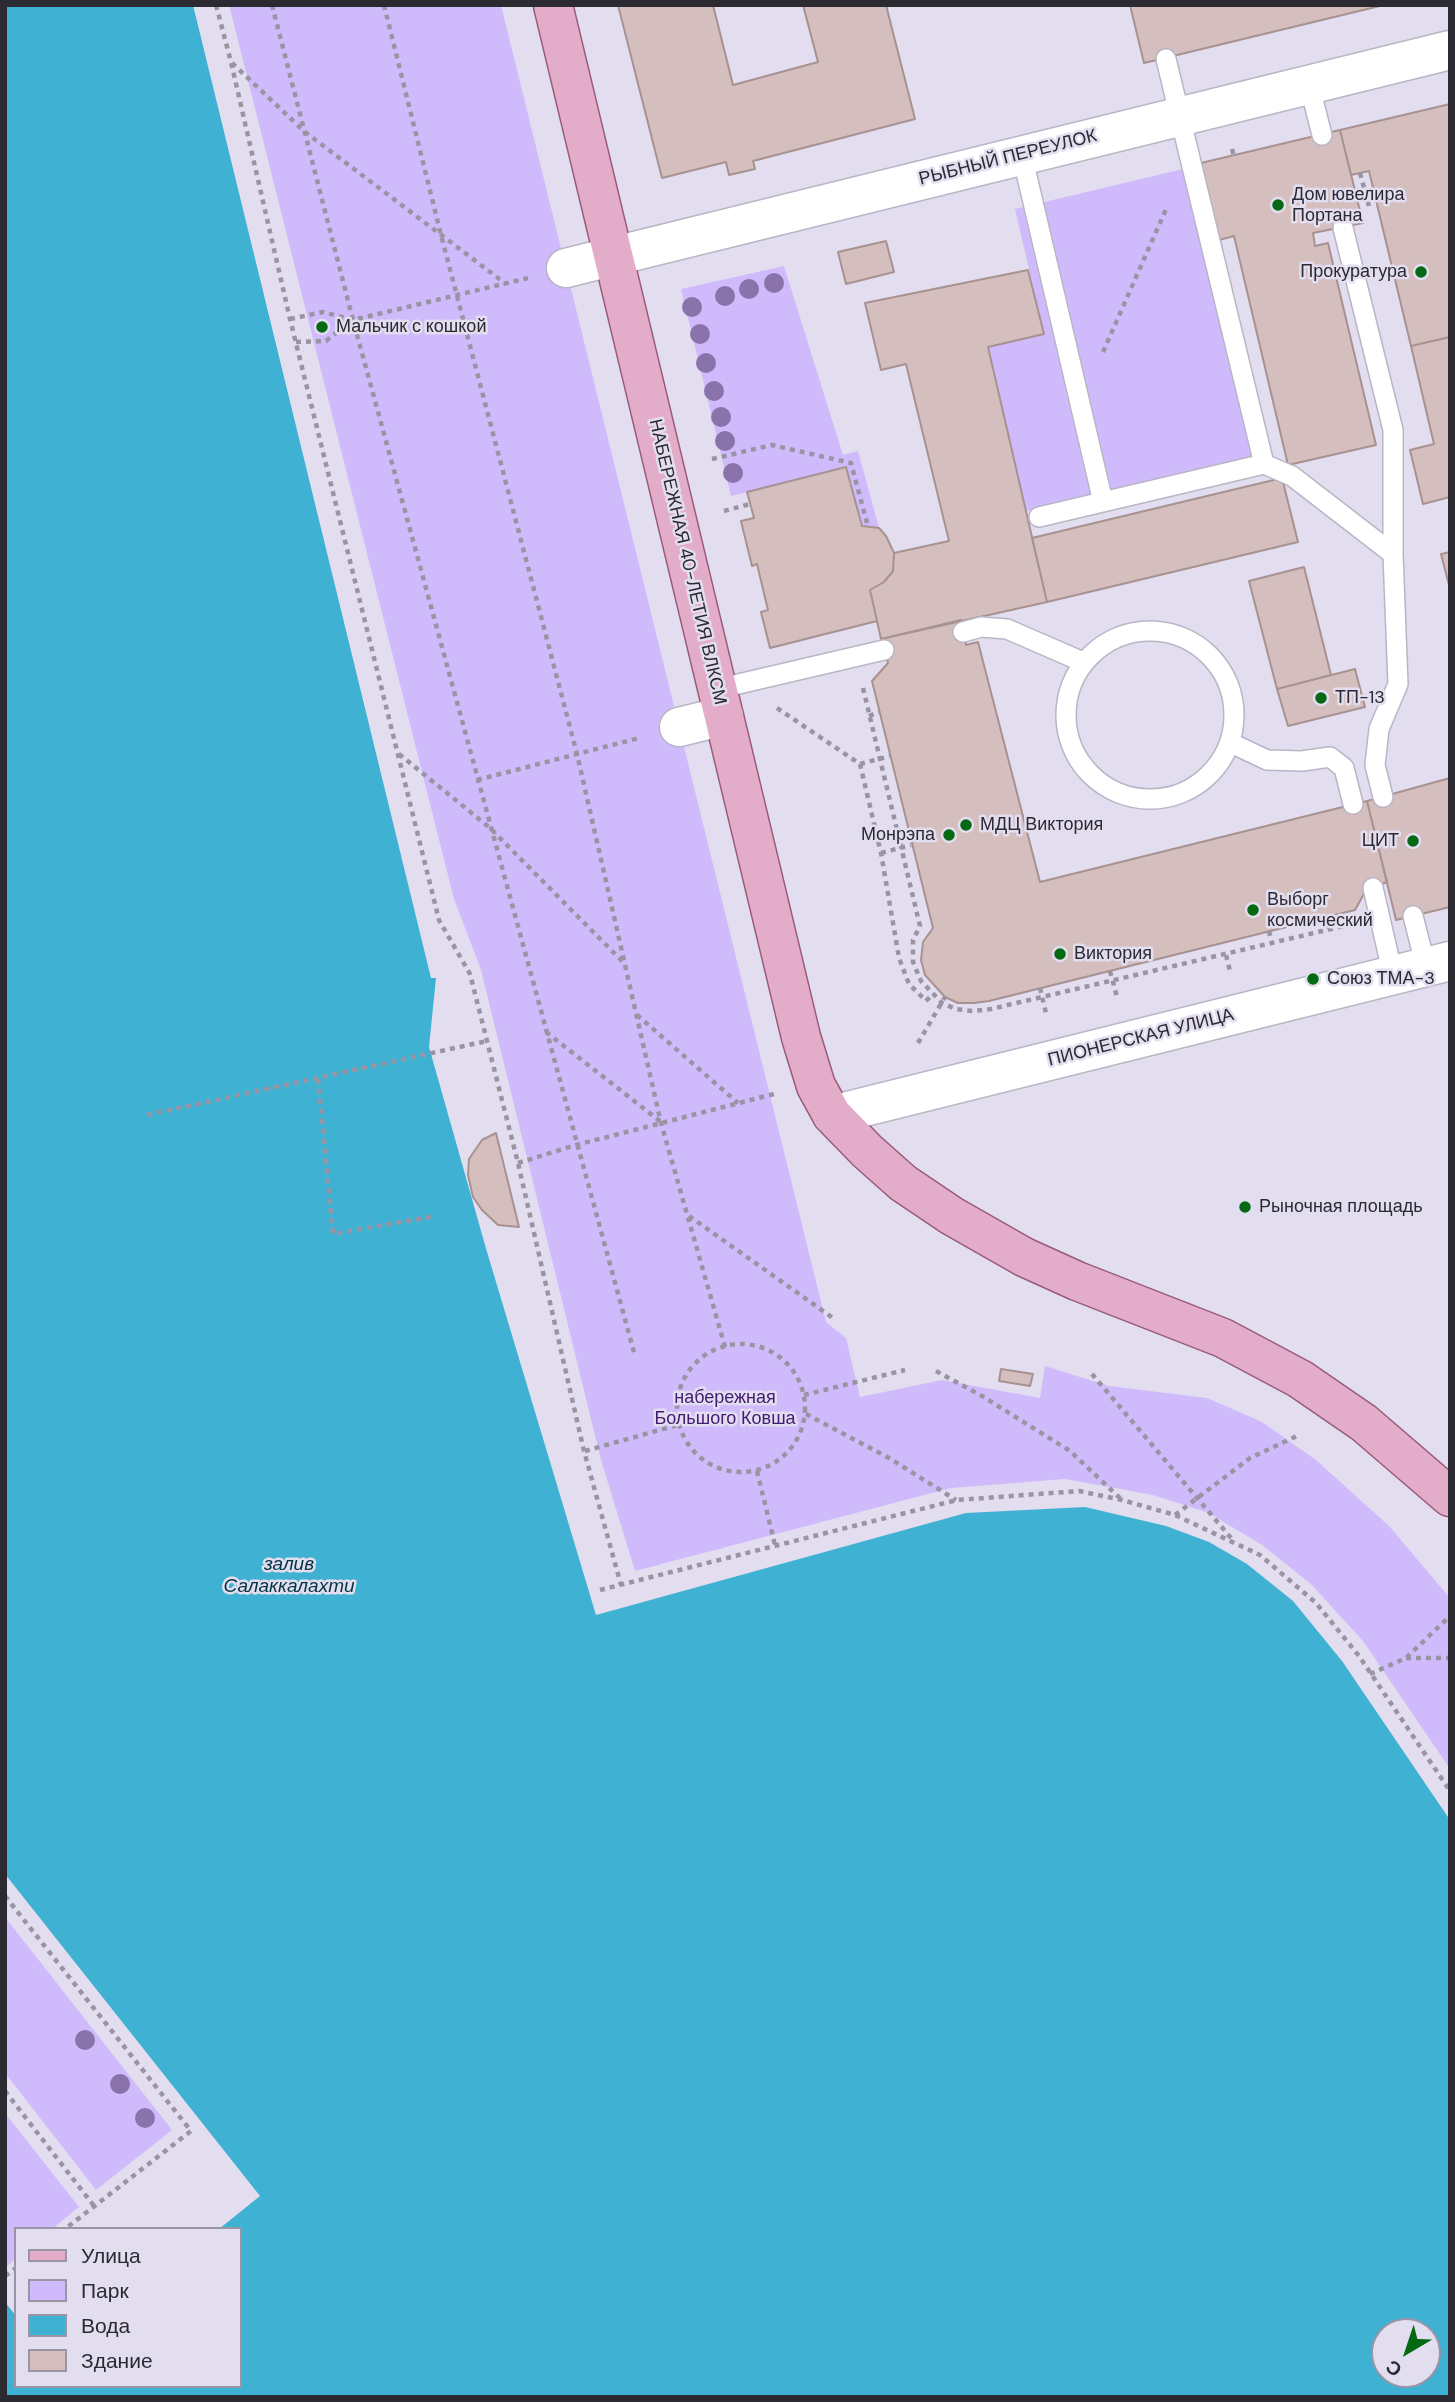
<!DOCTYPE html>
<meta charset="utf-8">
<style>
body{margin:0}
#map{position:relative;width:1455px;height:2402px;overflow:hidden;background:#e3ddf0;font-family:"DM Sans",sans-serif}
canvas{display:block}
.frame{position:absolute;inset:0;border:7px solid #2c2a31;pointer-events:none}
.legend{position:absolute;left:14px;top:2227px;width:228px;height:161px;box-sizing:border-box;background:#e3ddf0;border:2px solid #9a95a4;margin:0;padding:9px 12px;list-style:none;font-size:21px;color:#2c2a31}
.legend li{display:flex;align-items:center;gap:14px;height:35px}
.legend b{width:35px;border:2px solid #9a95a4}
.north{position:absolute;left:1371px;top:2318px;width:70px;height:70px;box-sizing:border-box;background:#e3ddf0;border:2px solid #9a95a4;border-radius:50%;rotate:219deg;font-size:19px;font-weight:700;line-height:28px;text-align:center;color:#2c2a31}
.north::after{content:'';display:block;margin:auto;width:24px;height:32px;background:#056813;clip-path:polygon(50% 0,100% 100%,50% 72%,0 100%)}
</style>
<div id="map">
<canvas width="1455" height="2402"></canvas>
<div class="frame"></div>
<ul class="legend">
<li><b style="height:9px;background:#e3acc8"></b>Улица</li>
<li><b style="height:19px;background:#cfbbfc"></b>Парк</li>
<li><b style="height:19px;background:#3fb1d2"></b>Вода</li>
<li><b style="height:19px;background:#d5bfbe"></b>Здание</li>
</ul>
<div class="north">С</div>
</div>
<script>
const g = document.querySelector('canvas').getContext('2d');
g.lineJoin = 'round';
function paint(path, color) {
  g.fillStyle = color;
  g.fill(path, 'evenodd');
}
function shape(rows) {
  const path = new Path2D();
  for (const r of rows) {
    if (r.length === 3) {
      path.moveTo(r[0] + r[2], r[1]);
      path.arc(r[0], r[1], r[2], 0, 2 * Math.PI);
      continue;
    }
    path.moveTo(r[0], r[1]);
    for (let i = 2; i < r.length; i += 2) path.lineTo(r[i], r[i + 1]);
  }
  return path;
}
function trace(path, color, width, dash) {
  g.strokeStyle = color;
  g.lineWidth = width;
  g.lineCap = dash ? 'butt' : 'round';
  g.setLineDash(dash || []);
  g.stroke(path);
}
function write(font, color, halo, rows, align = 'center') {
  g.font = font + ' "DM Sans",sans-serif';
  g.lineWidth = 5;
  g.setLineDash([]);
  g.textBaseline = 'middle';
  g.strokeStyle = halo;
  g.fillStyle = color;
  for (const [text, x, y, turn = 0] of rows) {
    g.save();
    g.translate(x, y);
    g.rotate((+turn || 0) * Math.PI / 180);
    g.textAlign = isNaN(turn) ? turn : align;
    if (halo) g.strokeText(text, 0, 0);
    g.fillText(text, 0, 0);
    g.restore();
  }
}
paint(shape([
 [229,5,501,5,826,1322,846,1338,860,1397,942,1380,1040,1398,1045,1366,1109,1386,1207,1398,1262,1422,1316,1460,1389,1526,1450,1598,1450,1769,1363,1641,1311,1584,1262,1545,1209,1513,1153,1495,1065,1479,951,1488,635,1571,601,1460,481,970,454,899],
 [1183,169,1252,459,1026,511,988,347,1044,333,1015,209],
 [784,266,843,455,858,451,879,528,862,526,846,468,731,496,681,289],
 [5,1917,172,2130,96,2190,5,2073],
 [5,2113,79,2207,52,2229,16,2229,16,2258,6,2267]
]), '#cfbbfc');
paint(shape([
 [5,5,193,5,431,978,436,978,429,1047,487,1252,596,1615,966,1513,1085,1507,1166,1526,1209,1542,1247,1564,1293,1601,1342,1661,1450,1820,1450,2397,5,2397,5,2302,16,2316,16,2386,240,2386,240,2229,219,2229,260,2196,5,1874],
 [1385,2332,1427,2332,1427,2374,1385,2374]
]), '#3fb1d2');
const building = shape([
 [618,5,713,5,733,85,818,62,803,5,886,5,915,119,753,161,755,169,729,175,726,162,662,178,618,5],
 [1130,5,1384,5,1144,63,1130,5],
 [1450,104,1450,337,1411,346,1369,171,1351,175,1340,130,1450,104],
 [1340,130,1363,223,1313,233,1315,246,1328,243,1376,445,1288,465,1234,236,1219,240,1201,163,1340,130],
 [886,241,894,272,846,284,838,252,886,241],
 [1028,270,1044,334,988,347,1047,602,881,639,870,590,884,582,893,571,894,553,949,541,906,364,881,370,865,303,1028,270],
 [1450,337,1450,497,1423,504,1410,450,1434,444,1411,346,1450,337],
 [846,467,862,526,879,528,886,536,894,553,893,571,884,582,870,590,877,621,770,648,761,612,768,610,757,564,752,566,741,521,754,518,747,492,846,467],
 [1282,478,1298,542,1047,602,1032,538,1282,478],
 [1450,552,1450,589,1441,554,1450,552],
 [1304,567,1331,675,1277,689,1249,581,1304,567],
 [961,620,966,645,978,642,1040,882,1367,801,1387,882,1366,890,1355,910,989,1001,974,1003,958,1003,945,997,925,975,921,960,923,942,933,928,872,681,888,663,881,639,961,620],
 [1355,669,1365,707,1288,726,1277,689,1355,669],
 [1450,778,1450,907,1396,920,1367,801,1450,778],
 [496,1133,519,1227,498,1225,482,1210,473,1197,468,1175,469,1159,482,1140,496,1133],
 [1001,1369,1033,1374,1030,1386,999,1381,1001,1369]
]);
paint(building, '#d5bfbe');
trace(building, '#a79291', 2);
const lane = shape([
 [1166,59,1264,464],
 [1309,84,1322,135],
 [1022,155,1103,502],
 [1343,228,1393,430,1393,554,1398,684,1379,729,1375,765,1383,797],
 [1039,517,1264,464,1292,476,1393,554],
 [1150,715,84],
 [963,632,981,627,1007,629,1083,662],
 [717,689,884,650],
 [1231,743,1267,760,1302,761,1330,757,1344,768,1353,804],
 [1373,888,1393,975],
 [1413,916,1426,967]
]);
const street = shape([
 [566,268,1450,50],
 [679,727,724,716]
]);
const secondary = shape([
 [832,1115,1450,961]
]);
const primary = shape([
 [553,5,801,1037,816,1086,832,1115,867,1151,903,1183,952,1216,1024,1257,1077,1281,1223,1338,1300,1379,1364,1423,1450,1497]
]);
trace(lane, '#bab5c6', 22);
trace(street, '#bab5c6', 41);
trace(secondary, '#bab5c6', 41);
trace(primary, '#975b7b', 41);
trace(shape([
 [216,5,231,62,290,319,439,920,470,974,518,1163,584,1451,621,1585],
 [272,5,353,320,635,1356],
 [384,5,441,235,577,754,661,1123,725,1347],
 [232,63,305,132,506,284],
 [1232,149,1234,156],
 [1360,173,1369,206],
 [290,319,323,312,353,320,528,278],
 [296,342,326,341,352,320],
 [1103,352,1167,207],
 [712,459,772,445,851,463,867,523],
 [724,511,750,504],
 [863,688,920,926,913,940,913,962,921,981,942,1003,956,1009,972,1011,991,1009,1348,925],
 [777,708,860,764,881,853,899,958,909,984,926,1001,933,994],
 [869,716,879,712],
 [399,754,490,828,623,962],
 [860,764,890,756],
 [477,780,639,738],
 [881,853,911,845],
 [1327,916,1330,930],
 [1269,931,1272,944],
 [1226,955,1230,971],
 [1110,971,1117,997],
 [1040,988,1046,1013],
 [637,1015,738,1103],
 [546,1032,661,1122],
 [918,1043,945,997],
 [318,1079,333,1234,435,1216],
 [147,1115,487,1041],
 [518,1163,576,1145,774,1094],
 [689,1216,833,1318],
 [741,1408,64],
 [936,1371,982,1396,1070,1451,1122,1500],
 [1092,1374,1231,1538],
 [804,1395,905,1370],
 [806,1414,889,1458,956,1500],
 [585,1451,681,1424],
 [757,1471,775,1545],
 [1175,1515,1250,1458,1297,1436],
 [600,1590,957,1500,1079,1491,1122,1500,1175,1515,1260,1555,1316,1603,1359,1656,1450,1791],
 [1406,1658,1450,1658],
 [1370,1674,1406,1658,1450,1616],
 [5,1896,191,2131,65,2229],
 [5,2091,94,2206],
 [5,2276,16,2268]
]), '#9994a3', 4.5, [5, 5]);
trace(lane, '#fff', 19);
trace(street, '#fff', 38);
trace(secondary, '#fff', 38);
trace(primary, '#e3acc8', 38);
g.fillStyle = '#8a72ab';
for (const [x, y] of [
 [774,283],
 [749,289],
 [725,296],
 [692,307],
 [700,334],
 [706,363],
 [714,391],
 [721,417],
 [725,441],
 [733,473],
 [85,2040],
 [120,2084],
 [145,2118]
]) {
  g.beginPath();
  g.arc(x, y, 10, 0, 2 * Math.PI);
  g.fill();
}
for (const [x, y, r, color] of [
 [1278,205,7,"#056813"],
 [1421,272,7,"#056813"],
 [322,327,7,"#056813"],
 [1321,698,7,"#056813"],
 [966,825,7,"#056813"],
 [949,835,7,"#056813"],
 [1413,841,7,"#056813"],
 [1253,910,7,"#056813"],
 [1060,954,7,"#056813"],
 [1313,979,7,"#056813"],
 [1245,1207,7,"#056813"]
]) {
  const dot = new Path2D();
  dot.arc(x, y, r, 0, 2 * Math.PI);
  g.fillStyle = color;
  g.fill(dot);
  trace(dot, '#e3ddf0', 2.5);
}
write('18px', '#2c2a31', '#e3ddf0', [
 ["РЫБНЫЙ ПЕРЕУЛОК",1008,158,-14],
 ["НАБЕРЕЖНАЯ 40-ЛЕТИЯ ВЛКСМ",687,562,77],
 ["ПИОНЕРСКАЯ УЛИЦА",1141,1038,-14]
]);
write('18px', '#2c2a31', '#e3ddf0', [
 ["Дом ювелира",1292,195],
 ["Портана",1292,216],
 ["Прокуратура",1407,272,"right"],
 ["Мальчик с кошкой",336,327],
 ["ТП-13",1335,698],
 ["МДЦ Виктория",980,825],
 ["Монрэпа",935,835,"right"],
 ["ЦИТ",1399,841,"right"],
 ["Выборг",1267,900],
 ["космический",1267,921],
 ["Виктория",1074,954],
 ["Союз ТМА-3",1327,979],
 ["Рыночная площадь",1259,1207]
], 'left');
write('18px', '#421b72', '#e3ddf0', [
 ["набережная",725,1398],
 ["Большого Ковша",725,1419]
]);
write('italic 19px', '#003644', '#e3ddf0', [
 ["залив",289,1565],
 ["Салаккалахти",289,1587]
]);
</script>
